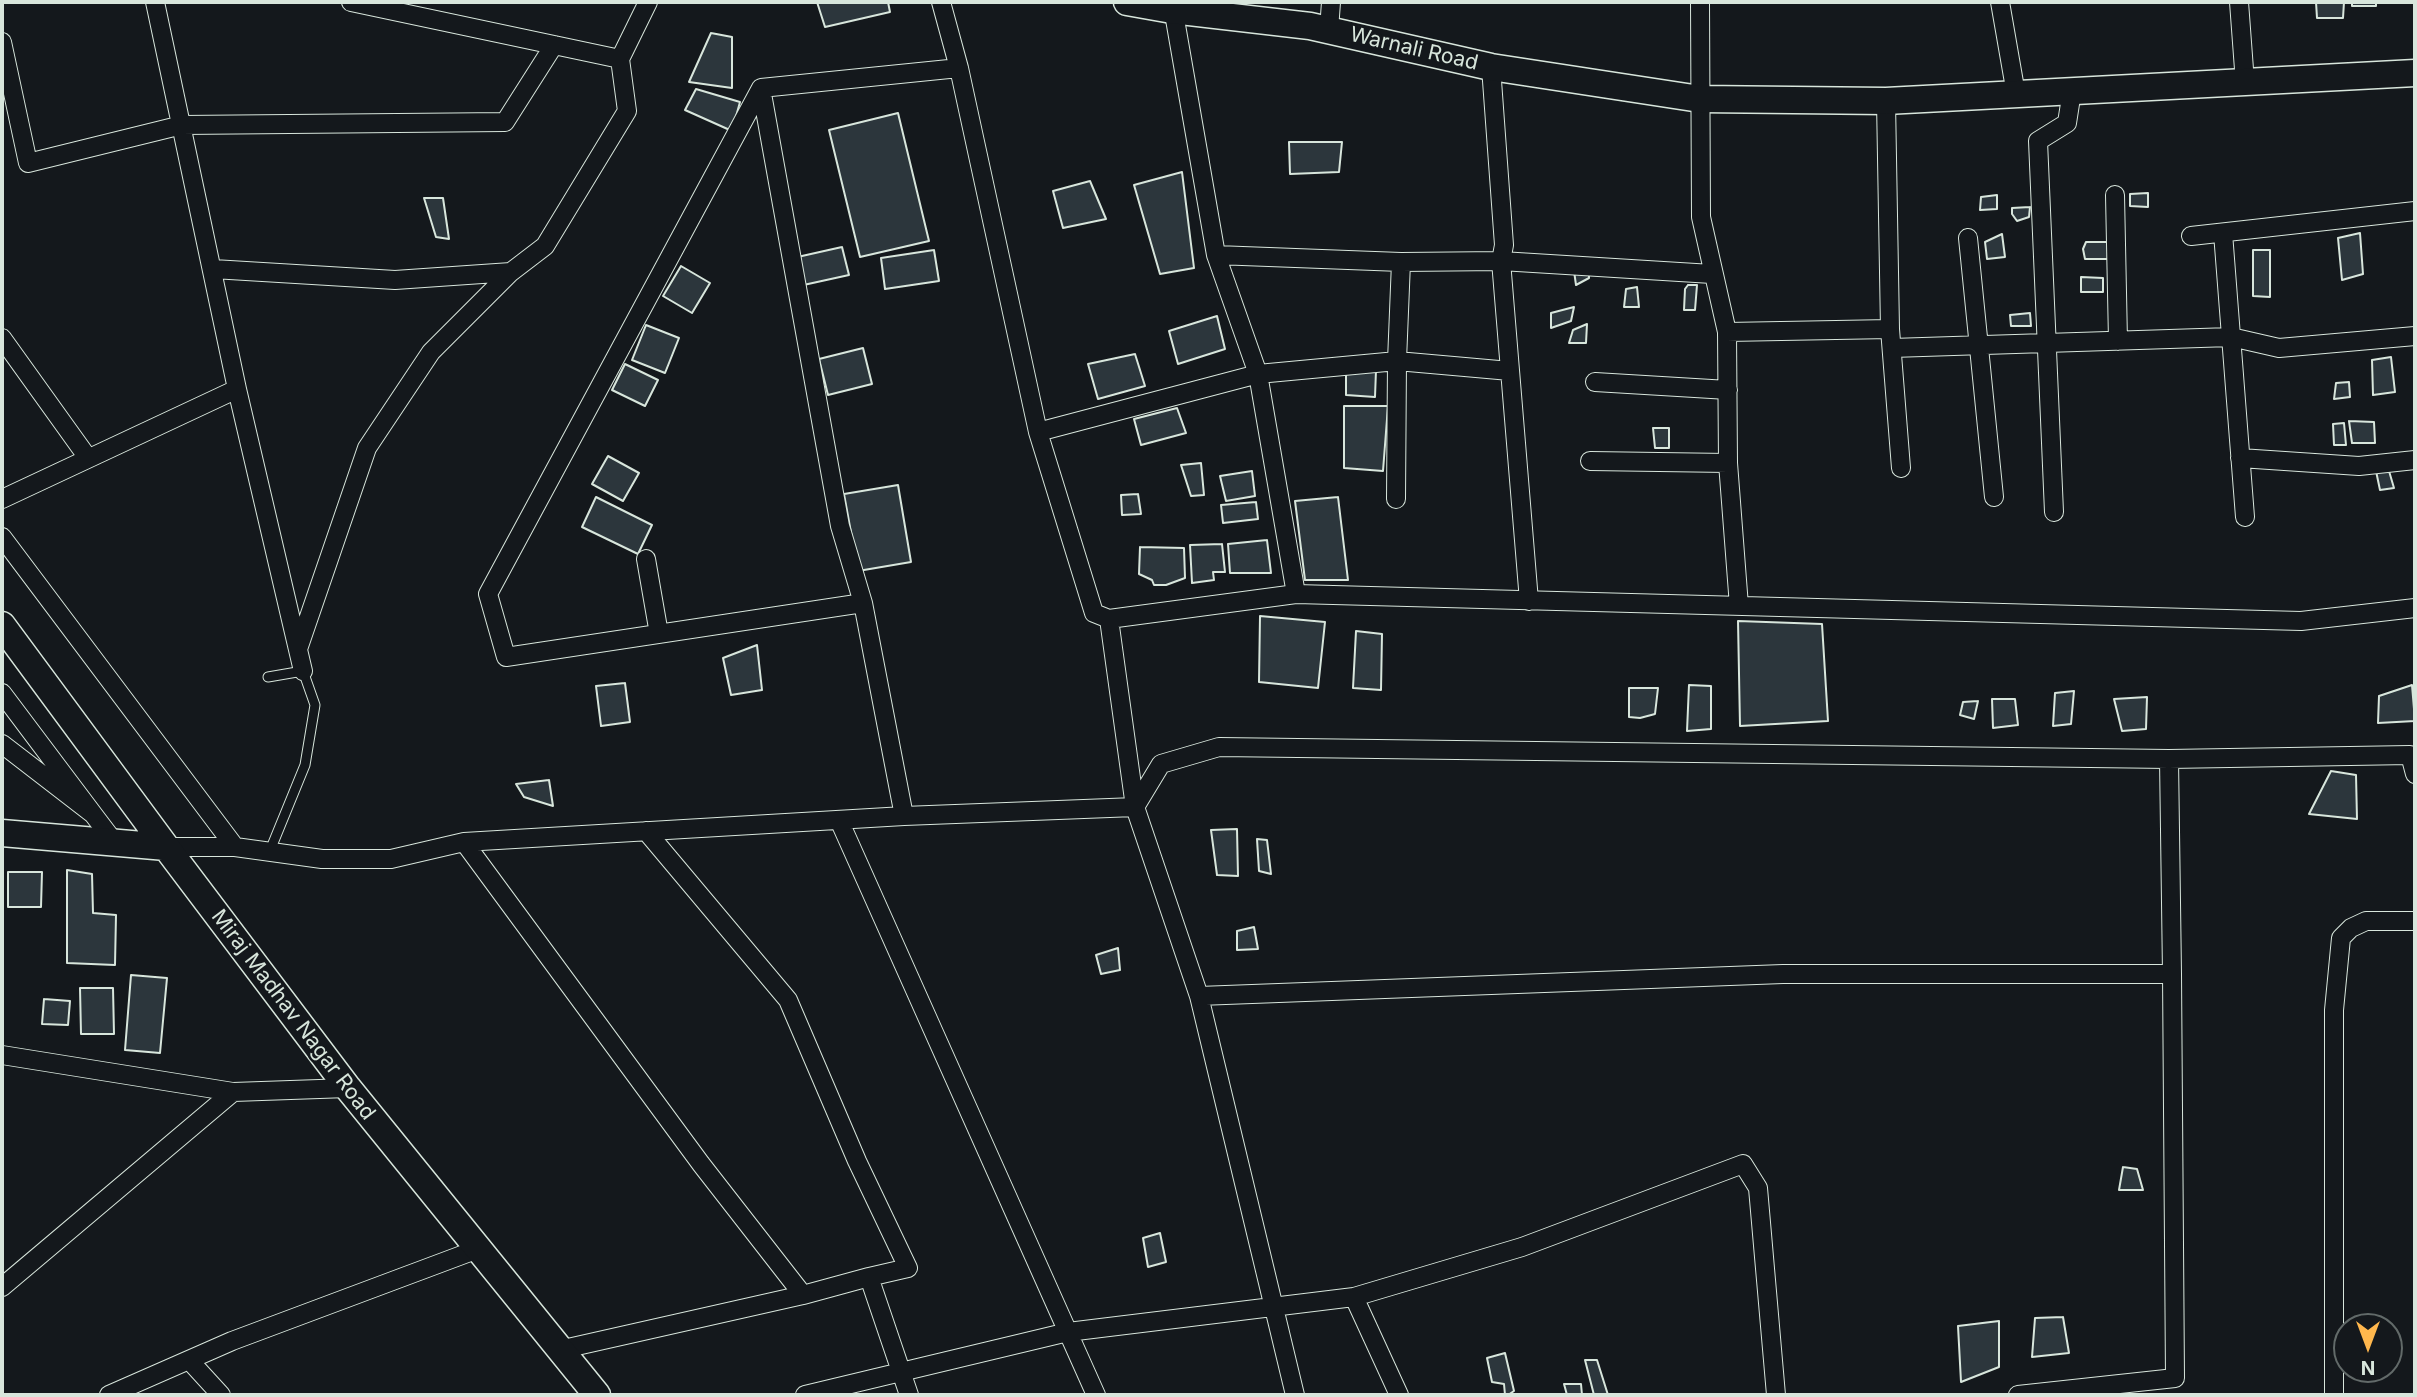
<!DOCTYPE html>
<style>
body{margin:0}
#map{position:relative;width:2417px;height:1397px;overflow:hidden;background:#14181c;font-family:Inter,sans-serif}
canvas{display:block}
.frame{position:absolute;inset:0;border:4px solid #d8e6dc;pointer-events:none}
.north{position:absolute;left:2333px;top:1313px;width:70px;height:70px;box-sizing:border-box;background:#14181c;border:2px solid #626a69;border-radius:50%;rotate:180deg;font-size:19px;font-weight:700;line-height:28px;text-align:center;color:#d8e6dc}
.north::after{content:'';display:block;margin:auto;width:24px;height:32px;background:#ffb74d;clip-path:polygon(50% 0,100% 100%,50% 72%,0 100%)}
</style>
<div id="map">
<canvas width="2417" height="1397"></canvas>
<div class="frame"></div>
<div class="north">N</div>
</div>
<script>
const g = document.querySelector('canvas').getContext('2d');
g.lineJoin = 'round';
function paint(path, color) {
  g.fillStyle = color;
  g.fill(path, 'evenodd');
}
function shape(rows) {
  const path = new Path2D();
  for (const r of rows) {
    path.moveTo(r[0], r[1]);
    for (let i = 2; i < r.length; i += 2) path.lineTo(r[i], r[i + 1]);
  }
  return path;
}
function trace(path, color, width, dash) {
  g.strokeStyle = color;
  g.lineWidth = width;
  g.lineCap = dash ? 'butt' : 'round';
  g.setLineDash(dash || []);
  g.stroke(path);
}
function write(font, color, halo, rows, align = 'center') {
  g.font = font + ' Inter,sans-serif';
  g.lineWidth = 5;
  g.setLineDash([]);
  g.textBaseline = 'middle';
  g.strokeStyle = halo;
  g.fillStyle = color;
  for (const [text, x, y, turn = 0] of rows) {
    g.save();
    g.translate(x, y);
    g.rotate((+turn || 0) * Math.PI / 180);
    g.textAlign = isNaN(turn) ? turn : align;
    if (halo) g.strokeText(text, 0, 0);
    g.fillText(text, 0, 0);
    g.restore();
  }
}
const building = shape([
 [817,2,888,2,890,12,825,27,817,2],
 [2316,2,2344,2,2343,18,2317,18,2316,2],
 [2352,2,2376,2,2376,6,2352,6,2352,2],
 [711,33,732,37,732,88,689,82,711,33],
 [696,89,740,102,732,131,685,110,696,89],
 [898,113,929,241,860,257,829,130,898,113],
 [1289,142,1342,142,1339,172,1290,174,1289,142],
 [1182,172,1194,268,1160,274,1134,185,1182,172],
 [1090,181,1106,219,1063,228,1053,191,1090,181],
 [2148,193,2148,207,2130,206,2130,194,2148,193],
 [1997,195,1997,209,1980,210,1981,197,1997,195],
 [424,198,443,198,449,239,436,237,424,198],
 [2030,207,2029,217,2017,221,2012,214,2012,208,2030,207],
 [2360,233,2363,274,2342,280,2338,238,2360,233],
 [2002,234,2005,257,1987,259,1985,242,2002,234],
 [2086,242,2111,242,2111,259,2085,259,2083,249,2086,242],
 [842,247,849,275,799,286,793,258,842,247],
 [934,250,939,281,885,289,881,258,934,250],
 [2253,250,2270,250,2270,297,2253,296,2253,250],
 [681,266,710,283,692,313,663,296,681,266],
 [1574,271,1589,271,1589,278,1576,285,1574,271],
 [2081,277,2103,278,2103,292,2081,292,2081,277],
 [1688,285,1697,285,1695,310,1684,310,1685,289,1688,285],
 [1637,287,1639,307,1624,307,1626,289,1637,287],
 [1574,307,1571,321,1551,328,1551,313,1574,307],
 [2030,313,2031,326,2011,326,2010,315,2030,313],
 [1217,316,1225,349,1178,364,1169,331,1217,316],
 [1587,324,1586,343,1569,343,1573,330,1587,324],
 [646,325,679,338,665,373,632,360,646,325],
 [863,348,872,384,828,395,819,359,863,348],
 [1135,354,1145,386,1098,399,1088,364,1135,354],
 [2391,357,2395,392,2373,395,2372,360,2391,357],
 [625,364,658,380,645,406,612,390,625,364],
 [1376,370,1375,397,1346,395,1346,374,1376,370],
 [2349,382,2350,397,2334,399,2336,383,2349,382],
 [1344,406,1388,406,1383,471,1344,468,1344,406],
 [1177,408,1186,433,1141,445,1134,419,1177,408],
 [2349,421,2374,422,2375,443,2352,443,2349,421],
 [2344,423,2346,445,2334,445,2333,424,2344,423],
 [1653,428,1669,428,1669,448,1655,448,1653,428],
 [608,456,639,473,623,501,592,484,608,456],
 [1201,463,1204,495,1191,496,1181,465,1201,463],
 [1252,471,1255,496,1226,501,1220,476,1252,471],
 [2376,471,2389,471,2394,488,2380,490,2376,471],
 [898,485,911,562,858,571,844,494,898,485],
 [1138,494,1141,514,1122,515,1121,495,1138,494],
 [596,497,652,525,638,554,582,527,596,497],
 [1338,497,1348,580,1305,580,1295,501,1338,497],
 [1256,502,1258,519,1223,523,1221,505,1256,502],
 [1267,540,1271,573,1230,573,1228,544,1267,540],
 [1222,544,1225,572,1213,572,1214,580,1192,583,1190,545,1222,544],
 [1140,547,1184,548,1185,578,1166,585,1154,585,1152,580,1139,574,1140,547],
 [1260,616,1325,622,1318,688,1259,682,1260,616],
 [1738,621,1822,624,1828,721,1740,726,1738,621],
 [1356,631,1382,634,1381,690,1353,688,1356,631],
 [757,645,762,690,731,695,723,658,757,645],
 [625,683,630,722,601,726,596,686,625,683],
 [1689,685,1711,686,1711,729,1687,731,1689,685],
 [2412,685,2415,721,2378,723,2379,696,2412,685],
 [1629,688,1658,688,1655,714,1640,718,1629,717,1629,688],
 [2074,691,2071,724,2053,726,2055,693,2074,691],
 [2147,697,2146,729,2122,731,2114,699,2147,697],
 [1992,699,2015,699,2018,725,1993,728,1992,699],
 [1978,701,1974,719,1960,715,1963,702,1978,701],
 [2331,771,2356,775,2357,819,2309,814,2331,771],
 [549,780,553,806,524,797,516,784,549,780],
 [1237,829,1238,876,1217,875,1211,830,1237,829],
 [1257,839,1267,840,1271,874,1259,871,1257,839],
 [67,870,92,874,93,913,116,915,115,965,67,963,67,870],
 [8,872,42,872,41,907,8,907,8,872],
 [1254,927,1258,949,1237,950,1237,931,1254,927],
 [1118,948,1120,970,1101,974,1096,955,1118,948],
 [131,975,167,978,160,1053,125,1050,131,975],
 [80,988,113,988,114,1034,81,1034,80,988],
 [44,999,70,1001,68,1025,42,1024,44,999],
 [2123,1167,2137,1169,2143,1190,2119,1190,2123,1167],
 [1160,1233,1166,1262,1148,1267,1143,1238,1160,1233],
 [2063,1317,2069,1353,2032,1357,2035,1318,2063,1317],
 [1999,1321,1999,1367,1961,1382,1958,1326,1999,1321],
 [1505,1353,1514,1391,1508,1395,1505,1395,1504,1384,1492,1382,1487,1358,1505,1353],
 [1585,1360,1597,1360,1608,1395,1594,1395,1585,1360],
 [1564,1384,1581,1384,1582,1395,1567,1395,1564,1384]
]);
paint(building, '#2c363c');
trace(building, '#d8e6dc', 2);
const lane = shape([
 [268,677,303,671,315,705,305,765,269,853]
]);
const street = shape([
 [155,2,237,389,303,671],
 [351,2,620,59,648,2],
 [941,2,959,68,1038,432,1094,613,1109,619,1135,807,1199,996,1295,1395],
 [1172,2,1216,255,1258,374,1296,594],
 [1700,2,1701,217,1727,332],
 [2000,2,2016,94],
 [2239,2,2245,83],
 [1329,30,1331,2],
 [2,42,28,163,182,125,505,122,554,45],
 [761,88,488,594,506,657,863,603],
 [1886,101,1890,329],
 [2115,195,2118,341],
 [2223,233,2245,517],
 [2191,236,2415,211],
 [1968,238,1994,497],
 [1216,255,1401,262,1501,261,1504,245,1491,67],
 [213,269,395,280,511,272,545,246,627,111,620,59],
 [2,338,88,458],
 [1892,348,2231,337,2279,348,2415,336],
 [1595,382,1728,390],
 [1038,432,1258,374,1397,361,1401,262],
 [2240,458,2359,466,2415,460],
 [1590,461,1728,463],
 [2,499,237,389],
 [1396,499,1397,361,1510,371],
 [2054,512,2038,141,2067,123,2072,91],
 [2,537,235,847],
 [646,559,659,634],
 [1529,601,1501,261,1712,274],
 [1739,606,1728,463,1727,332,1890,329,1901,468],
 [1109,619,1296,594,2301,621,2415,608],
 [298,649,367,448,431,352,511,272],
 [2,693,93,814],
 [2,744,93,814,115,843],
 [904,816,863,603,840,526,761,88,959,68],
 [839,820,1096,1395],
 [646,831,788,1000,857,1161,908,1268,869,1277,909,1395],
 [464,842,701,1164,803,1295,559,1350],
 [166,847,235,847,322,859,391,859,464,842,904,816,1135,807,1161,764,1219,747,2169,759,2410,755,2415,774],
 [1199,996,1783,974,2172,974,2169,759],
 [2,1055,233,1092,348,1088],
 [2,1287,233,1092],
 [803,1295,869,1277],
 [1354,1297,1522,1247,1743,1164,1758,1188,1776,1395],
 [189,1360,221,1395],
 [109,1395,232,1341,478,1249],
 [805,1395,1068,1332,1354,1297,1399,1395],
 [2018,1395,2175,1378,2172,974],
 [2334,1395,2334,1010,2341,938,2351,928,2366,921,2415,921]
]);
const secondary = shape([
 [1127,2,1172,10,1310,26,1491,67,1700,99,1886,101,2415,73],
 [2,625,166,847,348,1088,597,1395],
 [2,833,166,847]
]);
trace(lane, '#d8e6dc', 11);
trace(street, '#d8e6dc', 20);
trace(secondary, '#d8e6dc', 29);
trace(lane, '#14181c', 9);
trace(street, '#14181c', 18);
trace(secondary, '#14181c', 26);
write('21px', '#d8e6dc', '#14181c', [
 ["Warnali Road",1414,49,13],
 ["Miraj Madhav Nagar Road",293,1015,53]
]);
</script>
